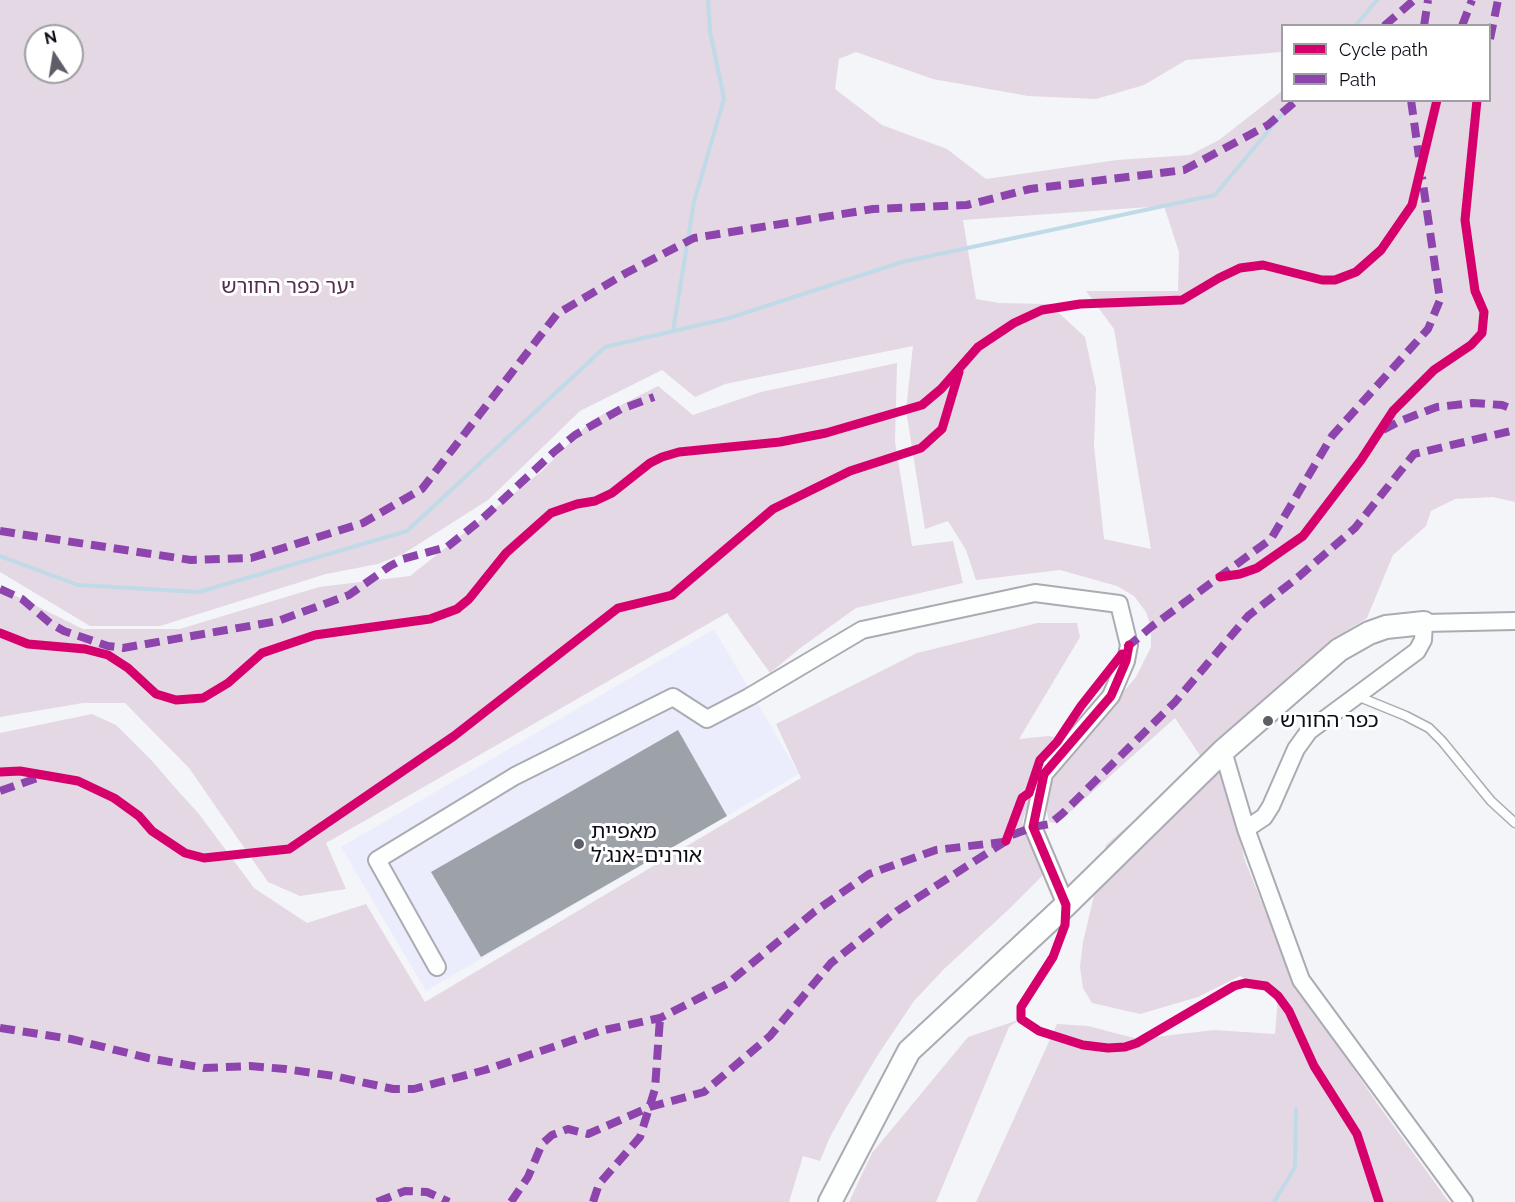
<!DOCTYPE html>
<meta charset="utf-8">
<style>
body{margin:0}
#map{position:relative;width:1515px;height:1202px;overflow:hidden;background:#f4f5f9;font-family:Raleway,sans-serif}
canvas{display:block}
.legend{position:absolute;left:1281px;top:24px;width:210px;height:78px;box-sizing:border-box;background:#fff;border:2px solid #9e9ea3;margin:0;padding:8px 10px;list-style:none;font-size:18px;color:#0c0d18}
.legend li{display:flex;align-items:center;gap:12px;height:30px}
.legend b{width:30px;border:2px solid #9e9ea3}
.north{position:absolute;left:24px;top:24px;width:60px;height:60px;box-sizing:border-box;background:#fff;border:2px solid #9e9ea3;border-radius:50%;rotate:348deg;font-size:16px;font-weight:700;line-height:24px;text-align:center;color:#0c0d18}
.north::after{content:'';display:block;margin:auto;width:21px;height:27px;background:#5d5e67;clip-path:polygon(50% 0,100% 100%,50% 72%,0 100%)}
</style>
<div id="map">
<canvas width="1515" height="1202"></canvas>
<ul class="legend">
<li><b style="height:8px;background:#d6006c"></b>Cycle path</li>
<li><b style="height:8px;background:#8e44ad"></b>Path</li>
</ul>
<div class="north">N</div>
</div>
<script>
const g = document.querySelector('canvas').getContext('2d');
g.lineJoin = 'round';
function paint(path, color) {
  g.fillStyle = color;
  g.fill(path, 'evenodd');
}
function shape(rows) {
  const path = new Path2D();
  for (const r of rows) {
    path.moveTo(r[0], r[1]);
    for (let i = 2; i < r.length; i += 2) path.lineTo(r[i], r[i + 1]);
  }
  return path;
}
function trace(path, color, width, dash) {
  g.strokeStyle = color;
  g.lineWidth = width;
  g.lineCap = dash ? 'butt' : 'round';
  g.setLineDash(dash || []);
  g.stroke(path);
}
function write(font, color, halo, rows, align = 'center') {
  g.font = font + ' Raleway,"Noto Sans Hebrew",sans-serif';
  g.lineWidth = 6;
  g.setLineDash([]);
  g.textBaseline = 'middle';
  g.strokeStyle = halo;
  g.fillStyle = color;
  for (const [text, x, y, turn = 0] of rows) {
    g.save();
    g.translate(x, y);
    g.rotate((+turn || 0) * Math.PI / 180);
    g.textAlign = isNaN(turn) ? turn : align;
    if (halo) g.strokeText(text, 0, 0);
    g.fillText(text, 0, 0);
    g.restore();
  }
}
paint(shape([
 [714,629,799,774,426,991,341,847]
]), '#ebedfc');
paint(shape([
 [0,0,1515,0,1515,502,1493,497,1455,499,1431,511,1426,526,1393,555,1367,618,1346,631,1217,746,1245,861,1294,981,1377,1103,1449,1202,976,1202,1057,1024,1088,1026,1138,1039,1214,1030,1275,1034,1278,996,1240,976,1198,997,1140,1014,1092,1003,1083,988,1080,967,1083,942,1106,845,1203,760,1175,718,1062,819,1056,823,1049,822,1044,798,1054,777,1074,749,1136,677,1151,647,1151,627,1146,612,1134,596,1117,586,1060,570,976,580,966,550,948,521,925,529,906,410,913,346,725,384,695,397,662,370,580,411,488,500,403,554,378,564,326,574,160,626,90,626,0,572],
 [1282,26,1490,26,1490,100,1282,100,1282,91,1219,140,1190,155,1117,160,986,179,947,149,882,125,835,89,839,59,856,52,933,79,1028,96,1096,99,1144,85,1186,60,1282,52],
 [36,36,72,36,72,72,36,72],
 [1164,206,1179,252,1178,291,1086,291,1114,329,1151,549,1104,539,1094,446,1096,388,1085,337,1049,304,999,303,976,299,963,220],
 [897,363,895,442,912,546,953,541,963,583,856,608,799,649,770,673,727,613,326,843,346,889,300,896,268,882,189,768,125,703,83,703,0,717,0,588,83,629,180,629,319,587,410,576,542,471,592,420,658,386,693,415,761,392],
 [1037,623,1077,623,1080,637,1019,739,1049,736,1064,739,1036,775,1028,794,1028,804,1022,823,1045,873,1008,910,944,969,914,1001,879,1053,846,1108,829,1139,820,1161,803,1156,789,1202,0,1202,0,733,92,714,116,725,153,762,178,791,199,814,254,888,307,923,366,904,425,1002,801,778,776,724,917,653],
 [1021,1019,1009,1027,936,1202,849,1202,872,1153,968,1037]
]), '#e3d8e4');
trace(shape([
 [1355,26,1377,0],
 [673,331,694,202,724,99,710,31,708,0],
 [0,556,78,585,199,592,407,531,605,347,729,318,902,262,1215,195,1294,100],
 [1274,1202,1295,1167,1296,1109]
]), '#c0dae8', 4);
paint(shape([
 [678,730,727,816,481,957,431,872]
]), '#9da1a8');
const service = shape([
 [1357,696,1406,716,1429,728,1442,741,1491,801,1515,823]
]);
const minor = shape([
 [1223,751,1246,829,1301,980,1464,1202],
 [1246,829,1264,817,1271,806,1296,749,1309,731,1417,651,1423,640,1424,623,1515,621],
 [437,967,377,860,515,776,673,697,707,719,749,697,862,630,1035,593,1119,604,1129,645,1126,661,1111,696,1044,774,1033,827,1066,905]
]);
const secondary = shape([
 [830,1202,909,1051,1066,905,1223,751,1339,650,1369,633,1386,627,1424,623]
]);
trace(service, '#aaabb3', 11);
trace(minor, '#aaabb3', 20);
trace(secondary, '#aaabb3', 26);
trace(service, '#fdfefe', 8);
trace(minor, '#fdfefe', 16);
trace(secondary, '#fdfefe', 22);
trace(shape([
 [1384,26,1414,0],
 [1424,26,1428,0],
 [1462,26,1472,0],
 [1490,39,1498,0],
 [1411,100,1419,157],
 [1383,430,1400,421,1437,407,1473,403,1502,405,1515,410],
 [0,531,191,560,251,558,363,523,422,489,557,314,626,273,694,238,873,209,967,205,1030,189,1184,170,1268,125,1297,100],
 [0,589,22,599,50,623,64,631,108,646,123,648,278,621,349,595,390,566,403,559,447,547,481,520,554,452,575,435,621,409,654,397],
 [1126,648,1151,627,1271,539,1332,436,1428,329,1440,300,1422,177],
 [0,791,40,777],
 [0,1028,71,1039,148,1058,204,1068,250,1066,285,1069,334,1076,393,1089,414,1089,485,1070,600,1031,660,1018,727,984,814,912,869,874,936,850,1003,842],
 [377,1202,405,1191,427,1192,449,1202],
 [511,1202,528,1177,542,1144,552,1135,568,1129,588,1134,650,1107,704,1092,770,1036,831,963,897,911,1006,841,1012,835,1033,827,1050,824,1063,813,1175,702,1248,616,1296,579,1355,528,1414,454,1515,430],
 [593,1202,599,1184,640,1137,655,1089,660,1018]
]), '#8e44ad', 8, [15, 8]);
trace(shape([
 [1220,577,1240,574,1257,568,1303,536,1361,460,1393,411,1434,370,1471,345,1482,333,1484,312,1475,291,1465,220,1477,100],
 [0,633,28,644,85,649,108,655,128,668,156,694,176,700,203,698,228,683,262,653,315,635,430,619,457,609,469,599,506,553,551,513,577,504,595,501,612,493,650,463,662,457,679,452,780,442,826,433,922,405,941,389,978,347,1014,323,1042,310,1080,304,1182,300,1219,278,1240,268,1263,265,1322,280,1335,280,1356,272,1381,250,1412,205,1437,100],
 [1129,645,1126,661,1111,696,1044,774,1033,827,1066,905,1065,925,1053,957,1021,1007,1021,1019,1039,1031,1083,1045,1108,1048,1125,1047,1137,1043,1234,986,1245,983,1266,986,1278,996,1289,1011,1314,1066,1357,1134,1379,1202],
 [0,772,20,771,78,781,114,798,139,816,152,831,185,853,204,858,289,849,454,736,618,608,672,595,773,509,850,471,921,448,942,429,959,372],
 [1006,841,1022,798,1029,793,1040,760,1057,742,1081,706,1122,654]
]), '#d6006c', 9);
for (const [x, y, r, color] of [
 [1268,721,6,"#5d5e67"],
 [579,844,6,"#5d5e67"]
]) {
  const dot = new Path2D();
  dot.arc(x, y, r, 0, 2 * Math.PI);
  g.fillStyle = color;
  g.fill(dot);
  trace(dot, '#fff', 2);
}
write('21px', '#552f53', '#fff', [
 ["יער כפר החורש",288,287]
]);
write('21px', '#0c0d18', '#fff', [
 ["כפר החורש",1280,721],
 ["מאפיית",591,832],
 ["אורנים-אנג'ל",591,856]
], 'left');
</script>
